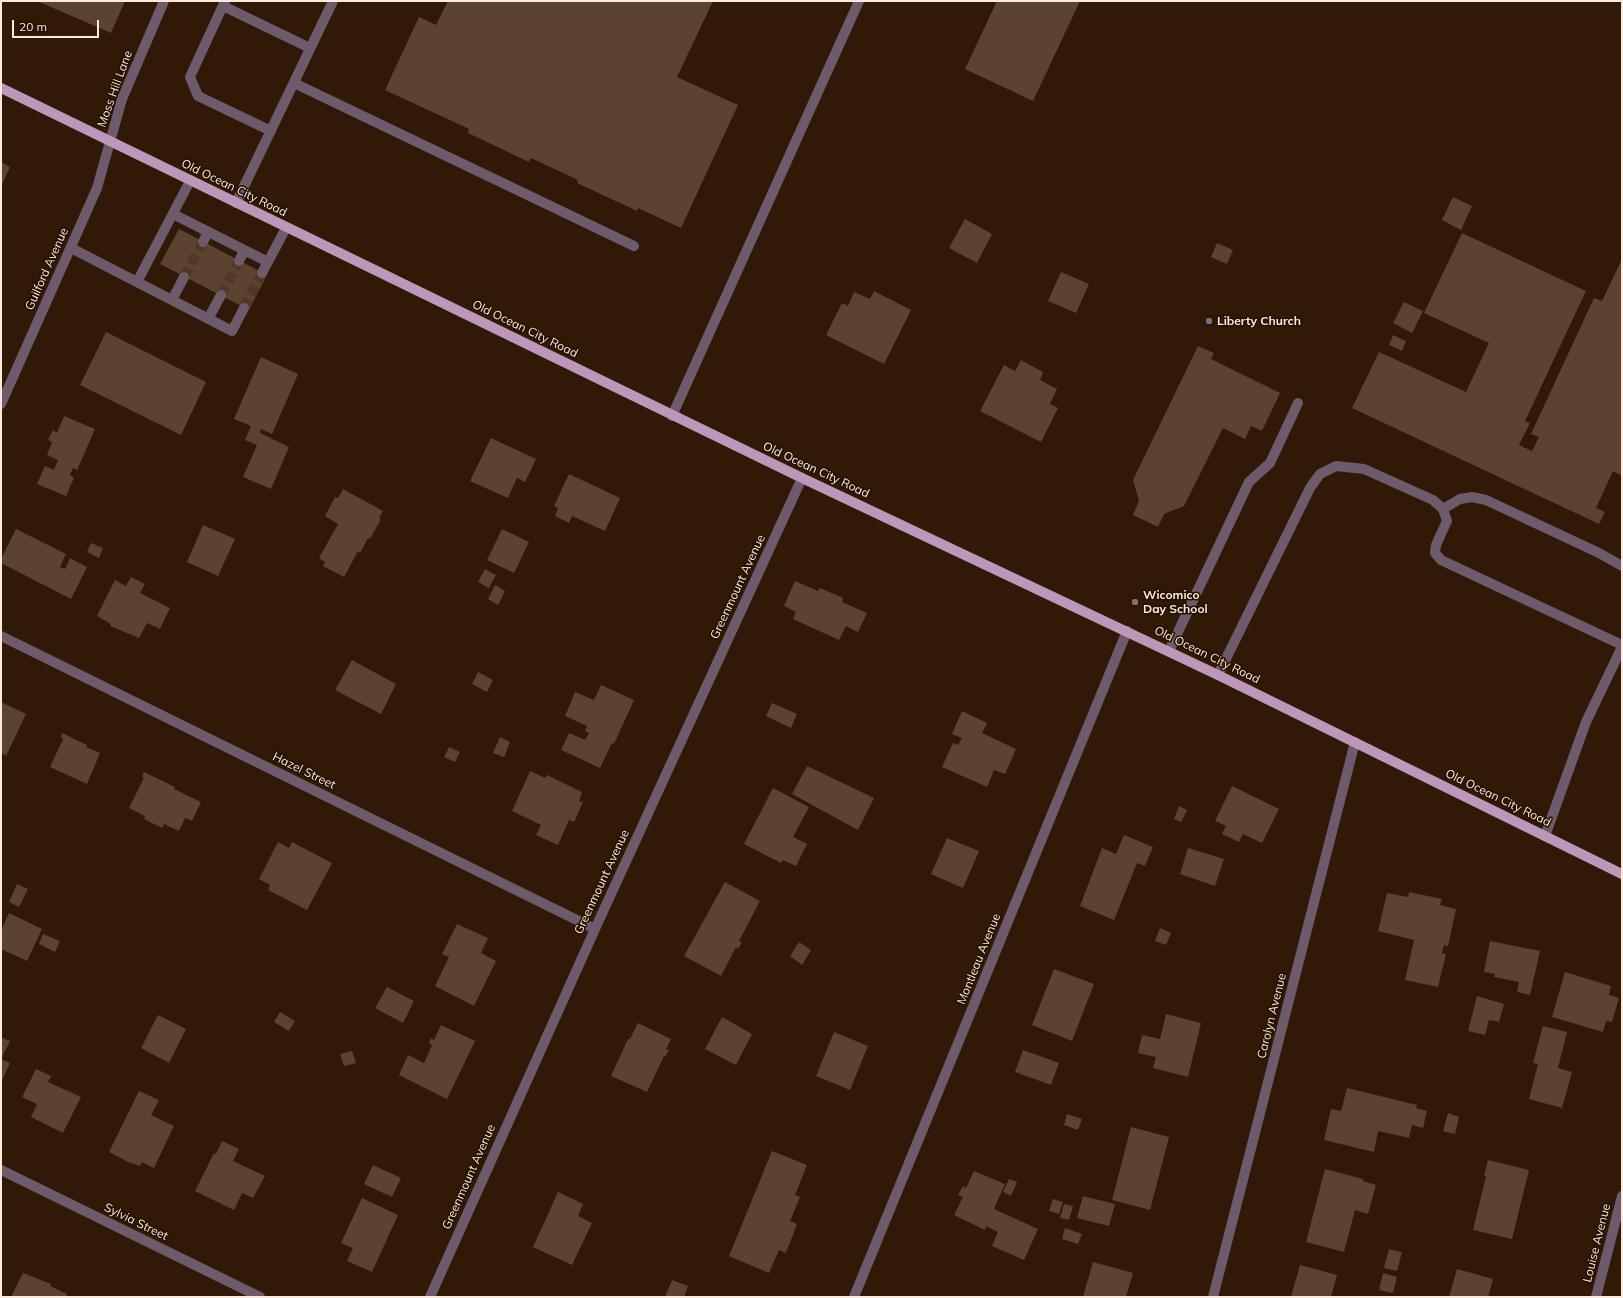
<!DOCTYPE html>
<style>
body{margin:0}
#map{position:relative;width:1623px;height:1298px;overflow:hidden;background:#301906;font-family:Mulish,sans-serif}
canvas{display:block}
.frame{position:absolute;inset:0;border:2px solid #faeade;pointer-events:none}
.scale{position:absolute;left:12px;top:20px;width:87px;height:18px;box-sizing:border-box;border:2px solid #faeade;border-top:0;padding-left:5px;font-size:12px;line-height:14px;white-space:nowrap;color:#faeade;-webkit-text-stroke:3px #261000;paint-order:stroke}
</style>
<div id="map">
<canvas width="1623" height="1298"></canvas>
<div class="frame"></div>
<div class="scale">20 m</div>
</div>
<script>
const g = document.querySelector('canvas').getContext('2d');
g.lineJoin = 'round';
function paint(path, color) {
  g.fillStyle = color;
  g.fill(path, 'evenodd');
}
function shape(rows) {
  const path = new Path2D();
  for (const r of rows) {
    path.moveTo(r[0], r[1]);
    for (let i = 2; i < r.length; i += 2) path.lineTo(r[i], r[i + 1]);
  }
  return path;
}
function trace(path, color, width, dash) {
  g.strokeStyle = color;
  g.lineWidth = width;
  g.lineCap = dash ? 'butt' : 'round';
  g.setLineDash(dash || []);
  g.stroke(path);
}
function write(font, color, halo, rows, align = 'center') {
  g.font = font + ' Mulish,sans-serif';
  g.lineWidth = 3;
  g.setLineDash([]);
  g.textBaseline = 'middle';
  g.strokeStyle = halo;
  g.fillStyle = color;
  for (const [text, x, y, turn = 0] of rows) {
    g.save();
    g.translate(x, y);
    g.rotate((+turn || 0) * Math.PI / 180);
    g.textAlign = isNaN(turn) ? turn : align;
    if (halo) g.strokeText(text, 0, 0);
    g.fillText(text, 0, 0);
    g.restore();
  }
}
paint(shape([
 [37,1,125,1,111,33],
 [448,1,713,1,677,77,738,105,681,228,638,208,637,211,577,183,578,180,531,158,529,162,468,133,469,129,385,90,419,17,436,25],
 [997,1,1080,1,1033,101,965,69],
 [1,162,10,167,1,187],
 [1453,197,1472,206,1461,230,1442,220],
 [965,219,992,234,977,263,949,248],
 [179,229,267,275,249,310,160,264],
 [1462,233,1586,291,1525,421,1530,423,1519,445,1532,451,1539,437,1531,434,1594,298,1602,301,1622,259,1622,476,1613,471,1596,508,1605,512,1599,524,1352,408,1379,352,1466,392,1489,343,1424,313],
 [1217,243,1233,250,1227,264,1211,257],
 [1061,272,1089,284,1076,313,1048,301],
 [874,291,911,310,884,364,826,335,842,303,848,306,854,292,870,299],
 [1404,302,1423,311,1412,333,1393,323],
 [106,332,206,382,181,435,80,385],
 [1393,335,1406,341,1402,351,1389,345],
 [1198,346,1214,353,1211,359,1280,393,1262,431,1251,426,1245,439,1223,428,1184,506,1164,514,1158,527,1133,515,1139,501,1133,480],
 [261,357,298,374,272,434,261,429,260,433,289,447,271,489,243,477,257,445,245,440,251,426,234,419],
 [1021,360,1043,372,1040,380,1057,389,1050,404,1058,408,1041,442,980,411,1004,365,1015,371],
 [64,416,95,429,77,470,73,468,70,475,74,478,66,496,37,484,45,466,54,470,58,460,47,455,52,442,48,440,53,430,57,433],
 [491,438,536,459,525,482,517,478,508,498,470,481],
 [569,474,620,498,605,531,572,516,569,523,555,516,558,508,554,506],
 [343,489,383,511,379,518,381,519,370,539,368,538,360,553,358,551,344,577,323,566,325,562,319,558,338,524,325,516,335,497,338,498],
 [203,525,235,539,218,576,187,562],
 [16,529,66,554,60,567,65,569,70,558,87,567,71,599,1,563,1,559],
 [502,529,529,542,514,573,487,560],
 [91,543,103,548,99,558,87,552],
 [485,569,496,575,489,588,478,582],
 [131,577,145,584,140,593,170,608,160,629,147,623,139,638,110,626,111,624,97,616,115,580,126,586],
 [795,581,818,591,820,588,843,598,842,602,867,613,858,632,846,626,839,640,793,619,796,612,784,606],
 [495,585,505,591,498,605,488,599],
 [352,660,396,684,381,714,335,690],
 [478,672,493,680,487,692,472,684],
 [601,685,634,700,614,744,612,743,600,768,561,750,569,733,585,740,589,733,585,731,587,726,565,716,575,692,594,700],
 [1,702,26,714,6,756,1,753],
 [772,703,797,714,791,728,766,716],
 [962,711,987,723,982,733,1016,749,1005,774,994,770,987,787,942,767,953,743,958,745,962,738,952,734],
 [62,733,87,745,86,747,100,753,87,784,50,767,63,739,61,737],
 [500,737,510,742,504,757,493,753],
 [449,747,460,752,455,762,444,757],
 [807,766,874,798,858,830,792,794],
 [530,771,545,778,547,775,582,792,579,801,583,802,574,822,569,820,558,845,536,835,541,825,512,811],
 [144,772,175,787,174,789,201,802,192,821,185,818,179,831,164,824,162,828,144,819,145,816,129,808,144,778,142,777],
 [1232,786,1279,809,1262,843,1243,834,1239,842,1222,834,1226,826,1215,821],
 [773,788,809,807,793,837,807,844,796,866,783,860,781,863,744,844],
 [1179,806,1187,810,1181,822,1174,819],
 [1124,835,1153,847,1145,866,1137,863,1114,920,1080,906,1102,848,1116,854],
 [947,838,979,851,963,888,931,874],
 [278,842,289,848,292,842,332,863,307,910,268,890,270,885,259,879],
 [1188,848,1224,859,1215,886,1180,874],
 [725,882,760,901,739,941,742,942,738,949,736,947,721,976,684,956],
 [17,884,28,889,19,907,9,902],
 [1409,892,1442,899,1440,905,1456,909,1448,946,1444,945,1442,953,1446,954,1438,987,1405,980,1414,940,1378,931,1387,893,1408,897],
 [9,913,42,929,27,961,1,949,1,931],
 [457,924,488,938,481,953,496,961,474,1006,435,986,449,957,442,954],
 [1160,928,1171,933,1166,945,1155,941],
 [43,934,60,941,55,952,39,944],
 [1490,941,1540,951,1530,995,1517,992,1519,982,1494,977,1495,974,1484,972],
 [799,942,811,950,802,965,790,956],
 [1054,969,1094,984,1072,1041,1032,1025],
 [1565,972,1611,986,1609,995,1619,998,1612,1022,1606,1021,1603,1032,1552,1017],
 [387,987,414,1001,403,1023,375,1008],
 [1477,996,1504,1004,1499,1022,1489,1020,1485,1035,1468,1031],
 [280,1012,295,1021,289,1031,274,1022],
 [1166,1014,1201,1023,1188,1077,1153,1068,1156,1057,1138,1053,1142,1035,1160,1039],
 [158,1015,186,1029,169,1063,141,1048],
 [722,1017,752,1034,736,1065,705,1049],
 [638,1023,671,1039,666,1049,669,1050,665,1057,664,1056,647,1092,611,1076,628,1039,630,1039],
 [441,1025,475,1041,447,1099,399,1075,408,1055,424,1063,432,1045,429,1043,431,1038,434,1040],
 [1543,1026,1567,1032,1558,1068,1572,1072,1562,1108,1529,1099,1538,1064,1533,1063],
 [834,1032,868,1046,850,1090,816,1076],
 [1,1037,10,1041,1,1059,10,1063,1,1083],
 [1023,1050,1059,1063,1051,1085,1015,1072],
 [352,1051,356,1063,344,1066,340,1054],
 [36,1069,51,1076,48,1082,81,1097,63,1133,31,1117,37,1104,22,1097],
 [1347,1088,1417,1105,1416,1108,1427,1111,1423,1128,1412,1125,1409,1138,1378,1131,1374,1152,1324,1140,1331,1109,1341,1111],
 [139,1091,159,1100,151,1115,174,1126,154,1168,142,1162,140,1166,128,1162,109,1152],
 [1448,1113,1459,1117,1455,1134,1443,1131],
 [1067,1114,1082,1119,1078,1130,1064,1125],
 [1131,1127,1169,1137,1150,1210,1112,1200],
 [222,1141,239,1149,233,1161,265,1176,253,1198,242,1193,234,1210,195,1191,214,1153,216,1154],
 [772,1151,807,1165,795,1195,800,1197,790,1221,797,1224,786,1253,779,1250,769,1273,729,1256],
 [1488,1160,1529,1170,1512,1239,1473,1230,1486,1176,1484,1176],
 [373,1165,401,1178,392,1197,364,1184],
 [1325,1169,1363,1179,1363,1181,1376,1185,1368,1214,1355,1210,1344,1252,1306,1242],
 [974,1171,1005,1184,994,1209,1038,1229,1024,1260,992,1246,998,1232,986,1226,985,1230,954,1215,963,1197,958,1195,963,1186,966,1188],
 [1009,1179,1017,1182,1011,1196,1003,1192],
 [558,1192,583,1204,578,1216,592,1223,572,1265,533,1247],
 [1083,1196,1115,1204,1109,1226,1077,1218],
 [362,1198,398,1215,372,1272,347,1261,353,1248,341,1243],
 [1053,1199,1063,1202,1059,1214,1049,1211],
 [1064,1204,1073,1206,1069,1220,1060,1218],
 [1065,1228,1082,1234,1078,1244,1062,1239],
 [1389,1249,1402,1252,1397,1271,1384,1268],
 [1093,1262,1133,1273,1126,1297,1083,1297],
 [1300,1265,1337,1275,1331,1297,1291,1297],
 [1457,1269,1493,1279,1488,1297,1449,1297],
 [23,1273,51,1284,50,1286,67,1294,66,1297,11,1297],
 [1383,1273,1397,1277,1393,1293,1379,1290],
 [672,1280,688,1286,684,1297,665,1297]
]), '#5c432f');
trace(shape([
 [184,277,203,242],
 [221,295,239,261],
 [244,308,262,273]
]), '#4e3826', 10, [10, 5]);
trace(shape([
 [225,1,190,77,198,96,271,131],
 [223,6,310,48],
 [294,83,634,246],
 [236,203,333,1],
 [173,214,268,262],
 [203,242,208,232],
 [71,248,232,331,244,308],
 [239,261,244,251],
 [262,273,286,228],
 [137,282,190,181],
 [172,300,184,277],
 [208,319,221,295],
 [1,404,97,188,122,99,164,1],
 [672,416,859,1],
 [1443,509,1460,499,1472,497,1486,500,1599,553,1622,566],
 [1,636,595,929],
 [1169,651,1249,482,1270,463,1298,403],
 [1218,675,1310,488,1320,474,1336,466,1364,469,1433,500,1443,509,1447,521,1436,545,1435,553,1441,560,1622,645],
 [1545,836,1586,722,1622,647],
 [1,1170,260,1297],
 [430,1297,595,929,802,478],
 [854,1297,1127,631],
 [1213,1297,1355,742],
 [1596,1297,1622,1196]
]), '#6d5b6c', 10);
trace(shape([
 [1,88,802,478,1218,675,1622,874]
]), '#bd96b9', 10);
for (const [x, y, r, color] of [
 [1209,321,4,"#6b7280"],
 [1135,602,4,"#8d6e63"]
]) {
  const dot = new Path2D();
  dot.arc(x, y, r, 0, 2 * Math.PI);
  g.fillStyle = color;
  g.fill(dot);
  trace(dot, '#261000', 1.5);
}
write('12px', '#faeade', '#261000', [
 ["Moss Hill Lane",115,89,-70],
 ["Old Ocean City Road",234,188,26],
 ["Guilford Avenue",47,269,-66],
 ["Old Ocean City Road",525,329,26],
 ["Old Ocean City Road",816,470,25],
 ["Greenmount Avenue",738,587,-65],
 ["Old Ocean City Road",1207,655,26],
 ["Hazel Street",304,771,26],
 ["Old Ocean City Road",1498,798,26],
 ["Greenmount Avenue",602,882,-65],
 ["Montleau Avenue",979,959,-68],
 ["Carolyn Avenue",1272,1016,-76],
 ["Greenmount Avenue",469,1177,-66],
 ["Sylvia Street",136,1222,26],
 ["Louise Avenue",1597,1243,-76]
]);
write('bold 12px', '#faeade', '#261000', [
 ["Liberty Church",1217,321],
 ["Wicomico",1143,595],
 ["Day School",1143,609]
], 'left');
</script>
